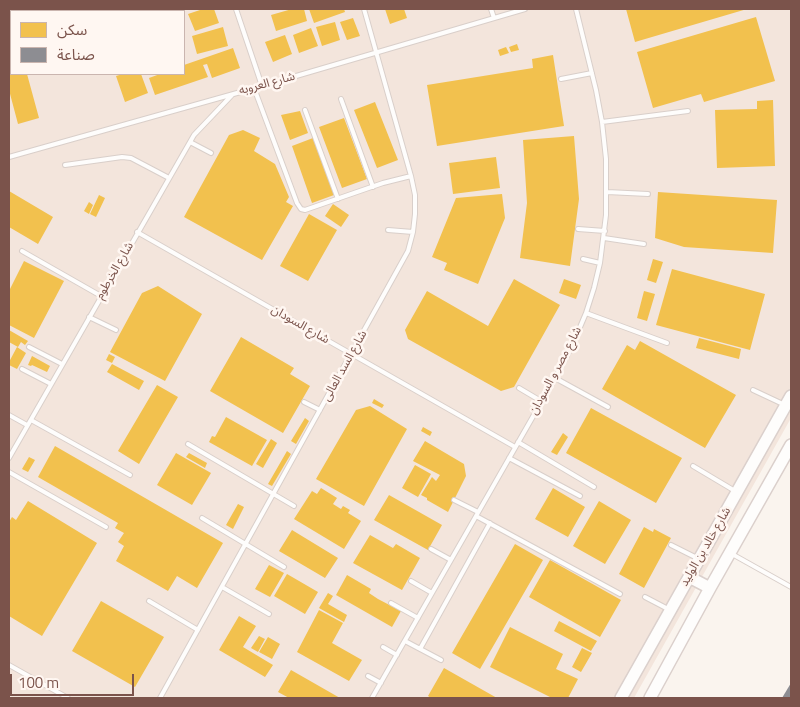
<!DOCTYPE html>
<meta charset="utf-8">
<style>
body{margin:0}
#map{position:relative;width:800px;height:707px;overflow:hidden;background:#faf4ee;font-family:"Titillium Web","Noto Sans Arabic",sans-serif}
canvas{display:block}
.frame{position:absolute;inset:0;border:10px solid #7b534b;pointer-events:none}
.legend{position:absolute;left:10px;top:10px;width:175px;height:65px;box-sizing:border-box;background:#fff7f2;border:1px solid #cab5af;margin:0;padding:6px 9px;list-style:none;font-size:15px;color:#7b534b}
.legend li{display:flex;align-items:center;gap:10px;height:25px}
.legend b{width:25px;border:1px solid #cab5af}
.scale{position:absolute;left:10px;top:674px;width:124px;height:22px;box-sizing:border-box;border:2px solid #7b534b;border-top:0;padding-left:6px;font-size:15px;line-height:18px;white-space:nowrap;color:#7b534b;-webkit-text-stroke:4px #fff7f2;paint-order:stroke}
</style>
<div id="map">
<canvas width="800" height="707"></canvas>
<div class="frame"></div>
<ul class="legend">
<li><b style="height:14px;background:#f2c14e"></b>سكن</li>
<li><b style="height:14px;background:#8d8d92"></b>صناعة</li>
</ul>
<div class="scale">100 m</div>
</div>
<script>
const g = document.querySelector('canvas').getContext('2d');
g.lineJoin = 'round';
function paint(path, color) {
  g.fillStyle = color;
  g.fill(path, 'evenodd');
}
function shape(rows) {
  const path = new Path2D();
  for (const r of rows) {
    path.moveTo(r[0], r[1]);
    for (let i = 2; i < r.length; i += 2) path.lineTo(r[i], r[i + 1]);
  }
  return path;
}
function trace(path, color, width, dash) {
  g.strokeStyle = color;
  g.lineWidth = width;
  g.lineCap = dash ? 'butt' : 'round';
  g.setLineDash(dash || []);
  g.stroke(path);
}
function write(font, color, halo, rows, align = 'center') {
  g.font = font + ' "Titillium Web","Noto Sans Arabic",sans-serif';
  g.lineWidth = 5;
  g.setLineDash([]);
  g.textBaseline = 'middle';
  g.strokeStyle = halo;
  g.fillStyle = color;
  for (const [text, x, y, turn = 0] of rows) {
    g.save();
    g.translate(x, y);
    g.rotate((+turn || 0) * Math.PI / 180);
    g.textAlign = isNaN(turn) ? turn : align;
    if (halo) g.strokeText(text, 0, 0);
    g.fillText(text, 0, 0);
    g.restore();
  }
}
paint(shape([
 [9,9,791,9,791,418,634,698,9,698],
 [11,11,184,11,184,74,11,74]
]), '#f3e5dc');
paint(shape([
 [203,9,214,9,219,23,195,31,188,14],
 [292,9,304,9,307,21,276,31,271,15],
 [309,9,344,9,345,12,314,23],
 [385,9,404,9,407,18,390,24],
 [626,9,747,9,635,42],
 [756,17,775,81,704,102,701,94,653,108,637,52],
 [353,18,360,36,347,40,340,22],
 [335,22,340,40,322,46,316,27],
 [223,27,228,46,197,54,192,36],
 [311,28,318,46,299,53,293,35],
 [285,35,292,54,273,62,265,42],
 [517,44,519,50,511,52,509,47],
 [506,47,509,53,500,56,498,50],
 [233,48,240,68,212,78,207,64,203,65,208,77,155,95,149,78,160,74,184,74,184,65],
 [553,55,564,126,437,146,427,85,533,68,532,59],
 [11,68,11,74,27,74,39,118,18,124,9,90,9,69],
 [123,74,141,74,148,93,125,102,116,76],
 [773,100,775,166,717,168,715,110,757,109,757,101],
 [375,102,398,160,377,168,354,110],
 [300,111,308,133,290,140,281,115],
 [344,118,367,179,342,188,319,127],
 [243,130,260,138,254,151,275,164,289,197,286,202,293,206,262,260,184,217,229,135],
 [574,136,579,199,570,266,520,258,527,203,523,140],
 [313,138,334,195,312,203,292,146],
 [496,157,500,188,453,194,449,163],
 [9,191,53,217,38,244,9,227],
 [658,192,777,200,773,253,684,247,655,238],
 [502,194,505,218,478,284,444,270,447,263,432,257,456,198],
 [99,195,105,198,96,217,90,214],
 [89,202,93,205,89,214,84,211],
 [333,204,349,215,341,227,325,216],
 [309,214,337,230,308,281,280,266],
 [653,259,663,262,656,283,647,280],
 [24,261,64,281,34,338,9,325,9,291],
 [672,269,765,294,750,350,656,325],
 [514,279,560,305,514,387,501,391,408,339,405,330,427,291,488,326],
 [564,279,581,285,576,299,559,293],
 [158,286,202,314,165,381,110,352,142,293],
 [644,291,655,294,647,321,637,318],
 [9,330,28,341,25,345,21,342,18,347,9,342],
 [241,337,294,368,290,374,310,386,283,433,210,391],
 [699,338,741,349,739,359,696,348],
 [640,341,736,395,705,448,602,389,627,345,635,350],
 [17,347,26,353,17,369,9,365,9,362],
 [109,354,115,357,112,363,106,360],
 [32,356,50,366,47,372,32,365,31,366,28,365],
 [112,364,144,381,139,390,107,372],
 [157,385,178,397,139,464,118,451],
 [374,399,384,405,382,408,372,403],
 [370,406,407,429,364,506,316,479,356,410],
 [591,408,682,458,656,503,566,453],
 [226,417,267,440,252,466,209,442,212,436,215,437],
 [305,418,309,421,296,444,291,441],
 [423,427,432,432,430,436,421,431],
 [563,433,568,437,557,455,551,452],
 [271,439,277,443,263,468,256,464],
 [425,441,464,464,466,476,448,512,427,500,427,498,421,495,432,477,436,481,440,475,413,461],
 [55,446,223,543,197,588,177,576,168,591,116,561,124,546,118,542,124,533,115,528,118,523,38,477],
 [287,451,291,454,272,486,268,484],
 [176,453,211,473,192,505,157,485],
 [189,453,207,463,205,468,186,457],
 [29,457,35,460,28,472,22,469],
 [415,465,431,474,418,497,402,488],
 [321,488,337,498,333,504,341,509,343,506,350,510,348,513,361,521,344,549,294,519,312,491,317,494],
 [553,488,585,507,568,537,535,519],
 [389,495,442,525,428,550,374,520],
 [28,501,97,543,42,636,9,616,9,522,12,517,16,520],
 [599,501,631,520,605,564,573,546],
 [238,504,244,507,233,529,226,525],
 [644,527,653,532,654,529,671,538,644,588,619,574],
 [292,530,338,558,325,578,279,551],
 [370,535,393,548,396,544,420,558,402,590,353,563],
 [515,544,543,560,480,669,452,653],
 [550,560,621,600,600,637,529,597],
 [269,565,284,573,270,597,255,589],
 [287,574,318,592,305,614,274,596],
 [347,575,371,589,369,593,378,599,401,611,392,627,336,595],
 [328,593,333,596,328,604,347,615,344,622,319,608],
 [101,601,164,637,135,687,72,651],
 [319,610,343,623,332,643,362,660,349,681,297,652],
 [239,616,256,626,243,647,273,665,265,677,219,650],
 [559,621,597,641,591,651,554,631],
 [510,627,563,654,556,669,578,679,568,698,552,698,490,667],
 [259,636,265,639,258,652,251,648],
 [268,637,280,644,272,659,259,652],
 [582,648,592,653,581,672,572,667],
 [444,668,497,698,431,698,428,696],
 [291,670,340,698,289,698,278,692]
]), '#f2c14e');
paint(shape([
 [791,683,791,698,782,698]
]), '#8d8d92');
const lane = shape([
 [236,9,262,86],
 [491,9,494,18],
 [561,79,592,73],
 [254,88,297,203,301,209,305,210,383,183,411,176],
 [341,99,373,187],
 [305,110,338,199],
 [602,122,688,111],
 [190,142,211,153],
 [9,157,262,86,525,9],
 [65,165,122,157,131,158,169,178],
 [607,192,648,194],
 [578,229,605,231],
 [388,230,413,232],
 [137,232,515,447],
 [604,238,644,244],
 [22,251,101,296],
 [583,259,600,263],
 [586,313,667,343],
 [89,317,116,330],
 [29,347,62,364],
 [22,369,51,384],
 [555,378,608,407],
 [519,388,541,401],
 [753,390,785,405],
 [304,402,320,410],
 [9,415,27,425],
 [31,420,130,475],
 [518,442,594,487],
 [188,444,294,506],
 [9,458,194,135,232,95],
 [509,458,580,496],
 [693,466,735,491],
 [9,472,106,527],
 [454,500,478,512],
 [476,516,620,594],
 [202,518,284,567],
 [671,545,697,558],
 [431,549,451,560],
 [732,554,791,587],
 [411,581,432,593],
 [222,587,269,614],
 [645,597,668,609],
 [149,601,198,630],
 [391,603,418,618],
 [405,641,441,660],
 [383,647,397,655],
 [420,649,490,523],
 [9,665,68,698],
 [368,676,381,683],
 [160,698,408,251,413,232,415,214,415,195,411,176,364,9],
 [372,698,555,378,572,346,586,313,594,288,600,263,606,215,606,159,602,122,596,90,576,9]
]);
const secondary = shape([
 [35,11,45,9],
 [107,11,117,9],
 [9,18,11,17],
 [9,36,11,35],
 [689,577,710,588],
 [621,698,791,396],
 [650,698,710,588,791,445]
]);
trace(lane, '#d9cfca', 6);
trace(secondary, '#dbd0cc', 14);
trace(lane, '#fefdfc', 4);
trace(secondary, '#fefdfc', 11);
write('12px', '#7b534b', '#fff7f2', [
 ["شارع العروبه",267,84,-15],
 ["شارع الخرطوم",115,271,-60],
 ["شارع السودان",300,325,30],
 ["شارع السد العالى",345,366,-61],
 ["شارع مصر و السودان",556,371,-62],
 ["شارع خالد بن الوليد",706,547,-60]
]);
</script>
